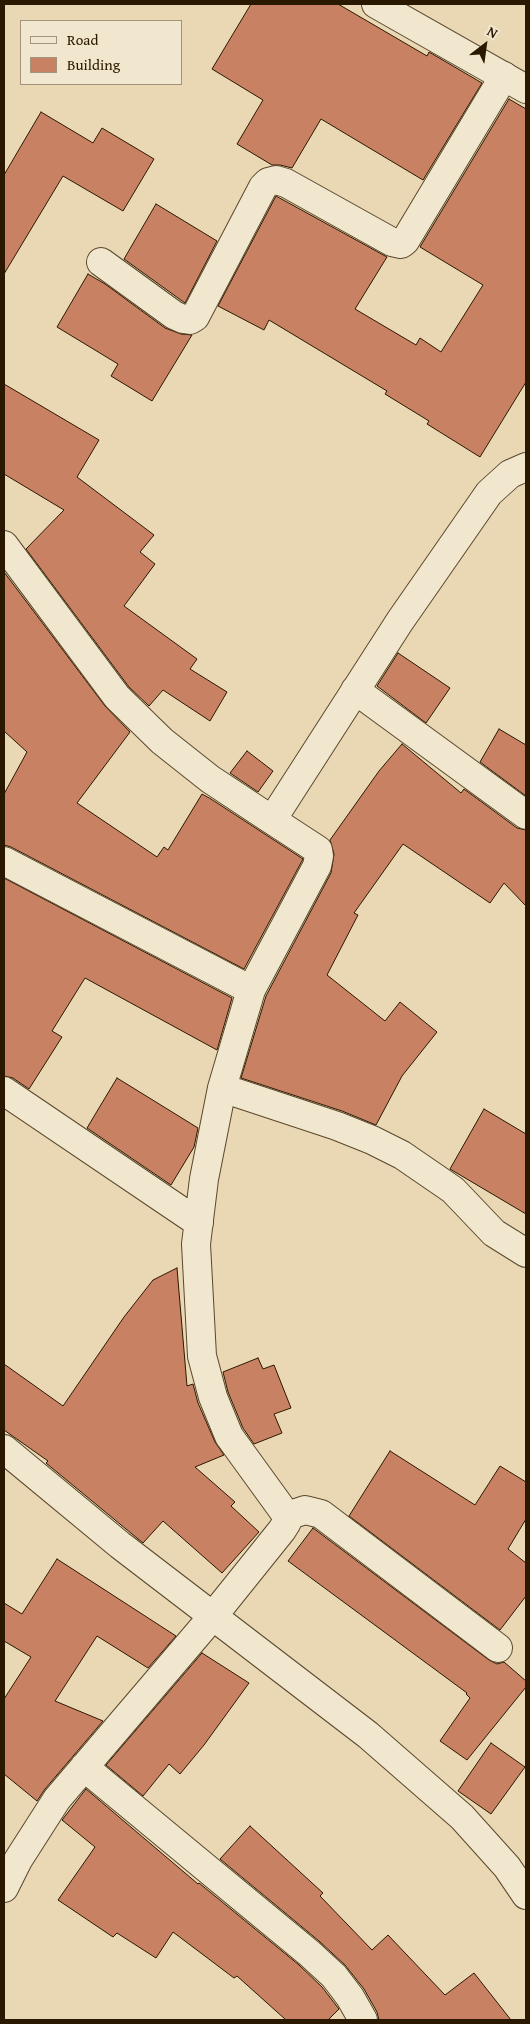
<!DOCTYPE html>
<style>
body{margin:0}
#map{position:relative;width:530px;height:2024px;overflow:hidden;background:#e9d8b3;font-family:"Gentium Book Plus",serif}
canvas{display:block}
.frame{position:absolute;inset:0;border:5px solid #2b1800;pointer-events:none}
.legend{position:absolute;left:20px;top:20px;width:162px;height:65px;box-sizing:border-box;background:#f1e6ce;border:1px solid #a2947c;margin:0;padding:6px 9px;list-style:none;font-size:15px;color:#2b1800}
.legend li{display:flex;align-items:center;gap:10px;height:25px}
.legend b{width:25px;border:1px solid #a2947c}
.north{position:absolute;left:460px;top:20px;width:50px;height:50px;-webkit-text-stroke:4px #f1e6ce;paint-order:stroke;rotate:30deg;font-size:14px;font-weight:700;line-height:20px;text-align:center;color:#2b1800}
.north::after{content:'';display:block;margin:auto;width:18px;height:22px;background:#2b1800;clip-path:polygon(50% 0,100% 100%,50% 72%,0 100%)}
</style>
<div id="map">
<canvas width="530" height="2024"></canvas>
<div class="frame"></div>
<ul class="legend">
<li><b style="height:6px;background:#f1e6ce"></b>Road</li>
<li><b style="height:14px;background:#c88263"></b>Building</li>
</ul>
<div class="north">N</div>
</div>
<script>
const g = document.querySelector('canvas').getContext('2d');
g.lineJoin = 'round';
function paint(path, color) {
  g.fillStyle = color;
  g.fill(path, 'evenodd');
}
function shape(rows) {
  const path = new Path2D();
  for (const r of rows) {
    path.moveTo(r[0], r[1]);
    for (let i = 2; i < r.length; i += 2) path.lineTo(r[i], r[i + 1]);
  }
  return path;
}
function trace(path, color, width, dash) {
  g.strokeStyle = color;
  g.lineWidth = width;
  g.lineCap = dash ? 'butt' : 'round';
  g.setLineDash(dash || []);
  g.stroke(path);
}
const building = shape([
 [251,4,338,4,427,56,429,52,482,83,423,180,321,119,292,168,280,165,272,165,237,144,263,100,212,69,251,4],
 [509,99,526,109,526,382,480,457,427,424,429,421,385,394,387,391,269,320,264,330,218,306,276,196,387,257,355,309,416,345,420,338,441,352,483,285,420,247,509,99],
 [41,112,93,143,102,128,154,159,123,211,63,176,4,274,4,175,41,112],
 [156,204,217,241,185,303,124,259,156,204],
 [88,274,105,284,165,328,181,334,192,335,152,401,111,376,118,364,57,327,88,274],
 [4,384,99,440,77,477,154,535,140,552,155,564,124,606,197,659,190,669,227,692,210,721,163,690,149,706,129,687,26,549,64,510,4,474,4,384],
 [4,572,105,706,130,732,77,803,157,857,164,847,168,850,202,794,211,799,303,859,244,969,11,847,4,845,4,794,27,752,4,731,4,572],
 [398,653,450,688,426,723,377,686,398,653],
 [499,729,526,745,526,796,480,762,499,729],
 [402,744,461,793,464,789,517,828,526,830,526,906,504,883,490,903,403,844,354,913,358,915,327,975,385,1021,400,1002,437,1032,402,1076,376,1125,342,1111,241,1078,266,996,331,873,334,854,330,840,379,771,402,744],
 [247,751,273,771,258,792,230,773,247,751],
 [4,878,232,998,217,1050,85,978,52,1031,62,1037,29,1089,13,1078,4,1076,4,878],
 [117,1078,198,1128,194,1147,171,1185,87,1128,117,1078],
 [484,1109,526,1134,526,1214,450,1169,484,1109],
 [177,1268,187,1386,193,1384,198,1403,215,1442,224,1455,195,1467,235,1502,231,1506,259,1532,222,1573,163,1521,143,1543,46,1463,48,1461,4,1430,4,1364,63,1406,124,1317,153,1280,177,1268],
 [258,1358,263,1369,274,1365,291,1408,274,1414,282,1433,254,1444,243,1428,228,1392,223,1372,258,1358],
 [390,1451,475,1505,500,1466,526,1482,526,1519,508,1549,526,1563,526,1596,500,1630,349,1516,390,1451],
 [313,1528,489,1660,497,1664,504,1662,526,1681,526,1687,467,1760,440,1741,470,1698,466,1694,467,1693,288,1561,313,1528],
 [57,1559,176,1636,148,1668,97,1636,55,1701,103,1721,45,1789,37,1801,4,1774,4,1699,31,1657,4,1641,4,1603,22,1614,57,1559],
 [202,1653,249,1683,204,1745,180,1774,169,1764,143,1796,106,1765,202,1653],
 [491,1743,525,1767,491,1814,458,1791,491,1743],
 [86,1789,198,1884,199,1883,299,1965,322,1987,339,2009,328,2020,286,2020,237,1976,234,1978,173,1932,156,1958,117,1933,113,1937,58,1900,95,1847,62,1820,86,1789],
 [250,1826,323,1893,320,1896,372,1950,388,1935,445,1995,474,1973,511,2020,379,2020,377,2012,364,1989,345,1965,319,1941,220,1859,250,1826]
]);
paint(building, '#c88263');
trace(building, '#2b1800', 1);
const minor = shape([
 [101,262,174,315,183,319,190,320,195,317,263,187,268,182,276,180,286,183,392,242,401,244,405,241,504,76],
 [4,545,117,697,162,741,210,779,272,820,400,621,489,493,510,474,526,467],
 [355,690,526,815],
 [4,861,251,990],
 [222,1088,337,1126,372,1140,402,1155,453,1190,494,1233,526,1253],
 [4,1091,199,1223],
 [4,1449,120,1545,368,1735,462,1817,507,1867,526,1895],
 [287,1516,305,1510,321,1514,498,1648],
 [84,1767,309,1953,334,1976,350,1997,363,2020],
 [4,1888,18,1860,57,1799,213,1616,282,1530,287,1522,287,1516,229,1436,213,1397,202,1356,196,1244,204,1179,222,1088,251,990,317,866,319,856,318,850,272,820]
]);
const tertiary = shape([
 [376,4,526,89]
]);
trace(minor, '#5a482d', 30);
trace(tertiary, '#5a482d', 30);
trace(minor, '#f1e6ce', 28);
trace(tertiary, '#f1e6ce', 28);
</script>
